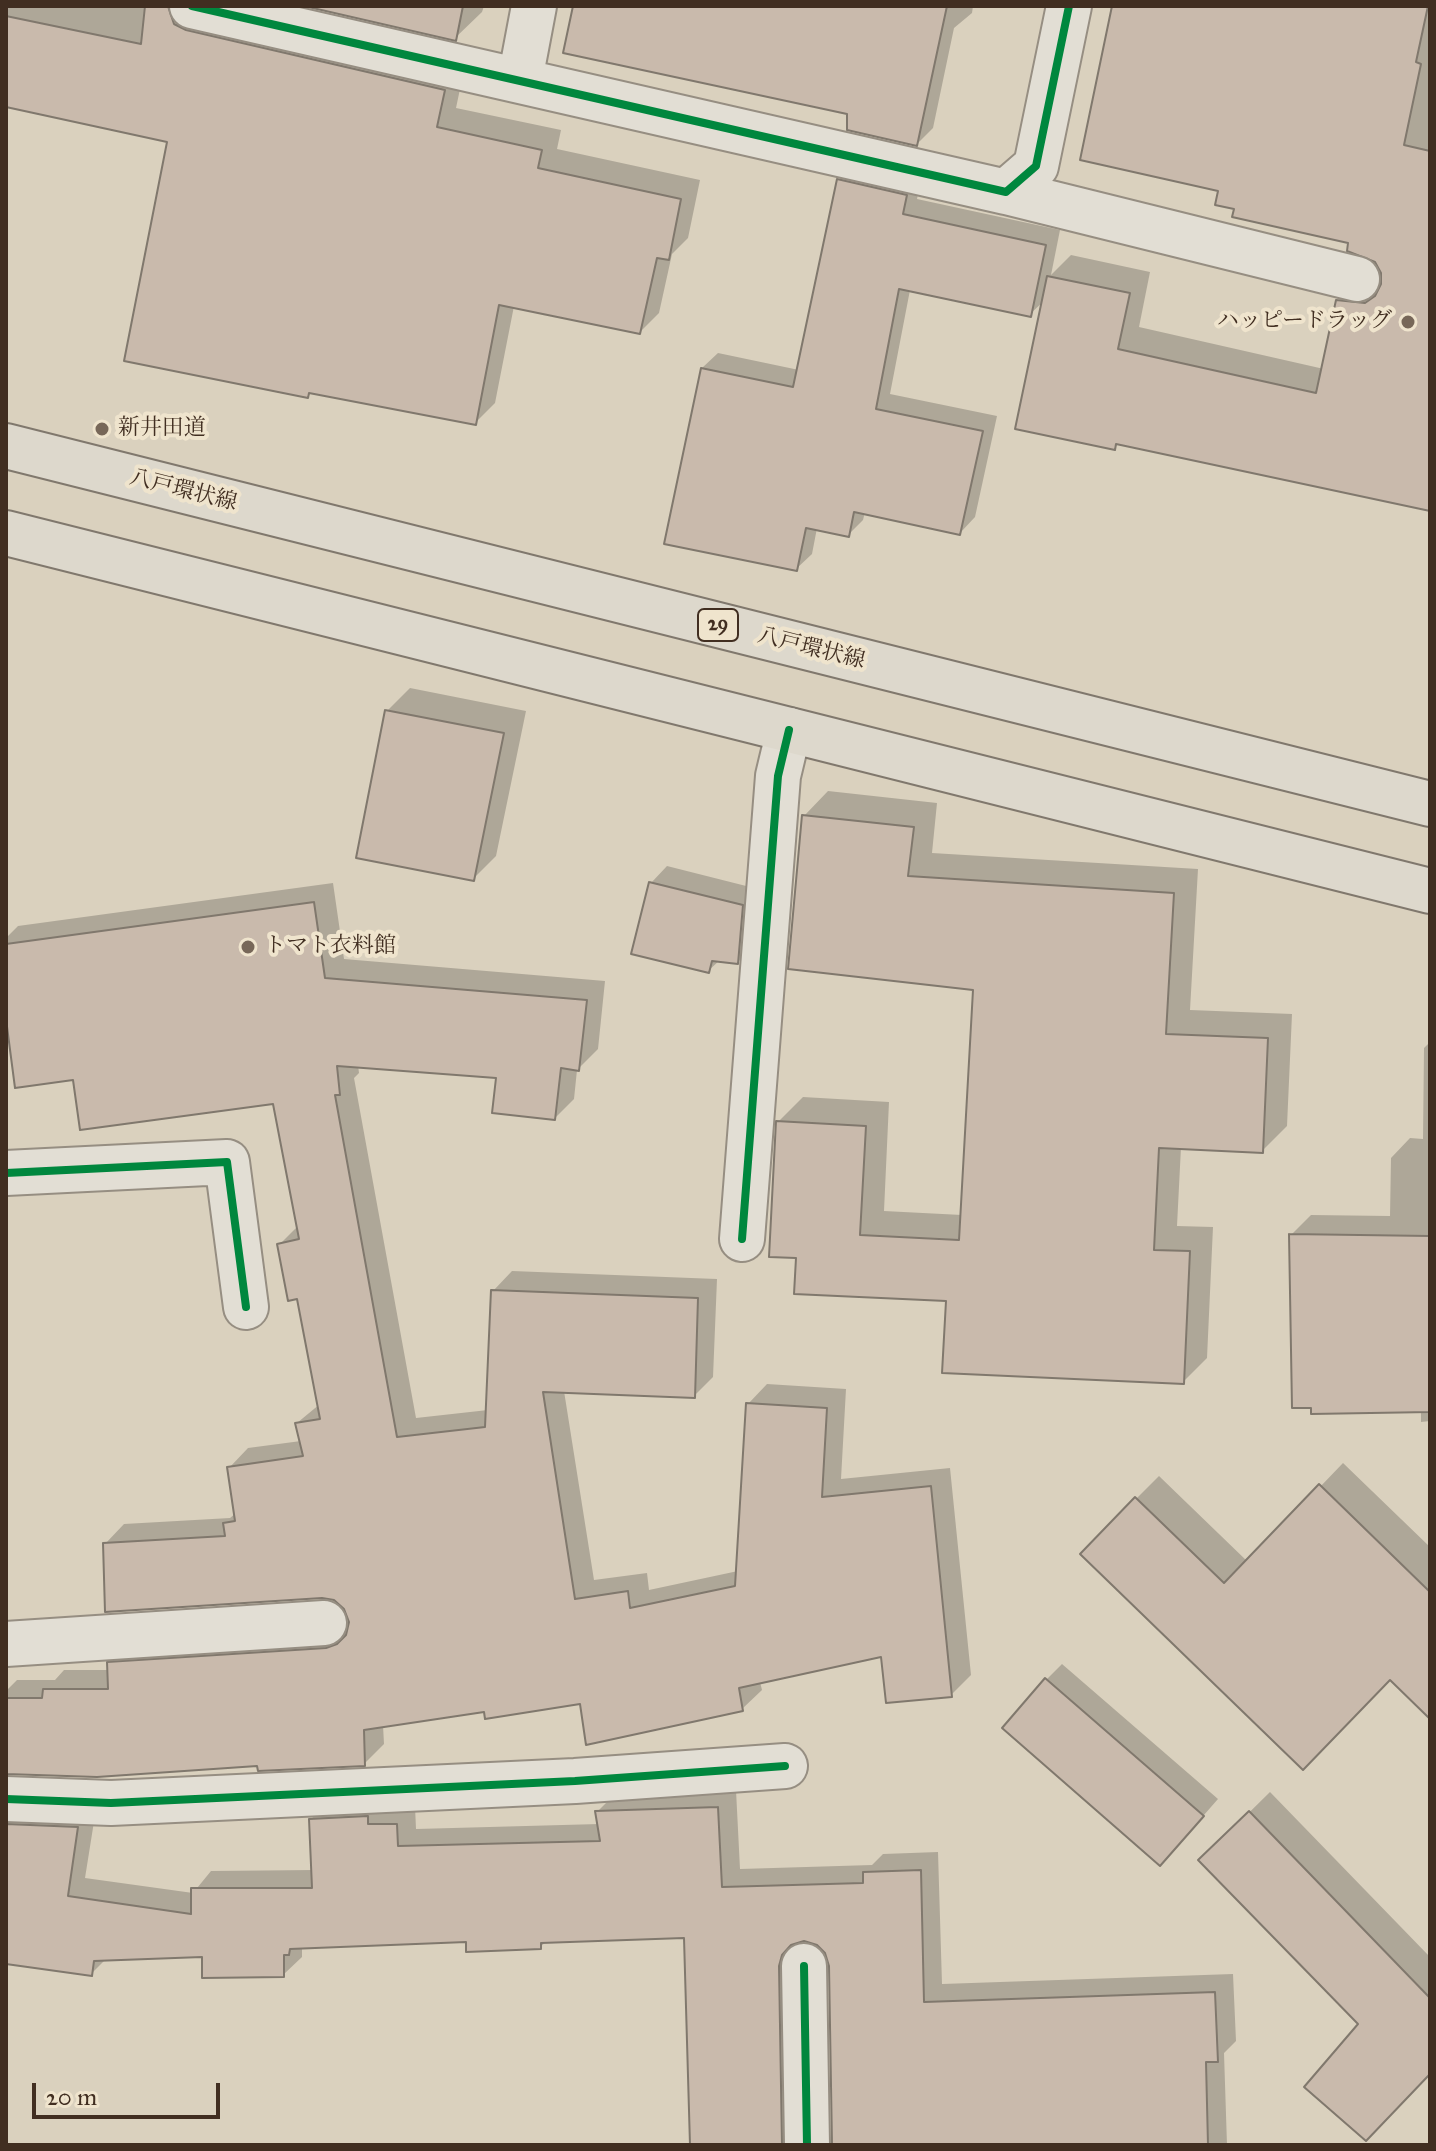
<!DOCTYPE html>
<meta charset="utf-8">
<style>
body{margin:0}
#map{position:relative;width:1436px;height:2151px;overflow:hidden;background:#dad1be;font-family:"IM FELL Great Primer",serif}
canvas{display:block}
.frame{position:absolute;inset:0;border:8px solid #412e21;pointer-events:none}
.scale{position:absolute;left:32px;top:2083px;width:188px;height:36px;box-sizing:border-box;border:4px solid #412e21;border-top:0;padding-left:10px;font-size:24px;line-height:28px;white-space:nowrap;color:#412e21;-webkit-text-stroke:6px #efe4cd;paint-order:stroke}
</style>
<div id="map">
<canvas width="1436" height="2151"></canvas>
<div class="frame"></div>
<div class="scale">20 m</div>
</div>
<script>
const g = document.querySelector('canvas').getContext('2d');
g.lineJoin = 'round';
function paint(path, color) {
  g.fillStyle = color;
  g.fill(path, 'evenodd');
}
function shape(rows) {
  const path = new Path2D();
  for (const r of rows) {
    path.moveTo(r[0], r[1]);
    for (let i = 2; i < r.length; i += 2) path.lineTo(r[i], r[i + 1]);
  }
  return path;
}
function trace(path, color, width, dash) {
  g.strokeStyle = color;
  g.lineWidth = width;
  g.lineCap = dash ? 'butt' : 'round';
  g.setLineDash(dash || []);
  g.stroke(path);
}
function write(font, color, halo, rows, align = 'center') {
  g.font = font + ' "IM FELL Great Primer","Noto Serif JP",serif';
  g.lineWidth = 8;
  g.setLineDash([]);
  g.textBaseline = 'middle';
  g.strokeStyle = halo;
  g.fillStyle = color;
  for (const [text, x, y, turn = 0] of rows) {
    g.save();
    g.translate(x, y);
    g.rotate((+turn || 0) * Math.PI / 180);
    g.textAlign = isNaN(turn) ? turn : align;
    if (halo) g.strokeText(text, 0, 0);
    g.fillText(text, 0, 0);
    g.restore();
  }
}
paint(shape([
 [6,6,196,6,464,70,456,108,561,130,557,149,700,180,688,238,672,254,659,313,640,332,514,306,495,403,475,423,312,392,308,396,169,140,6,105],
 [313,6,484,6,482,12,455,38],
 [576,6,973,6,972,13,954,28,933,128,917,144,849,112],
 [1114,6,1430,6,1430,509,1119,443,1114,448,1044,301,1030,314,910,290,890,394,997,416,975,517,960,533,865,512,863,520,848,535,817,528,812,554,796,569,702,368,718,353,799,370,839,180,854,165,921,180,917,199,1060,230,1051,275,1071,255,1150,272,1139,327,1324,369,1338,301,1360,279,1383,282,1376,260,1351,241,1236,207,1221,189],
 [410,688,526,711,496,856,473,879,387,711],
 [828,791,937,803,932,853,1198,869,1190,1010,1292,1014,1287,1126,1262,1151,1181,1147,1177,1226,1213,1227,1207,1358,1183,1382,948,1300,798,1256,778,1122,803,1097,889,1102,884,1211,962,1215,975,988,804,816],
 [667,866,758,889,754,946,738,962,720,960,708,971,651,883],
 [333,883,344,959,605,981,598,1049,577,1070,574,1099,555,1118,499,1076,358,1065,359,1073,354,1078,416,1418,488,1410,493,1291,512,1271,717,1279,713,1377,694,1396,564,1391,594,1580,647,1573,649,1590,738,1571,748,1404,767,1384,846,1389,841,1479,950,1468,971,1675,951,1695,883,1654,760,1682,762,1690,742,1709,582,1702,485,1710,383,1725,384,1744,364,1764,259,1764,97,1775,6,1775,6,1691,17,1680,55,1680,64,1670,110,1670,109,1663,129,1644,348,1629,351,1622,346,1607,335,1598,105,1544,124,1524,230,1518,236,1513,229,1468,248,1448,301,1441,297,1423,320,1404,299,1297,279,1245,298,1226,275,1101,75,1077,6,1004,6,938,18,926],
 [1430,1042,1430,1421,1421,1422,1421,1410,1291,1235,1311,1215,1390,1216,1391,1158,1410,1138,1423,1139,1424,1048],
 [1343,1463,1430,1547,1430,1691,1390,1677,1326,1744,1136,1499,1159,1476,1248,1562],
 [1062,1664,1218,1799,1175,1848,1047,1679],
 [736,1790,740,1869,872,1865,883,1854,938,1852,942,1984,1233,1974,1236,2041,1224,2053,1227,2145,834,2145,831,1965,827,1951,818,1943,803,1939,797,1946,809,2145,690,2145,686,1936,547,1941,540,1947,468,1940,302,1946,302,1957,283,1975,204,1955,107,1958,91,1974,6,1962,6,1813,96,1809,85,1878,193,1893,211,1871,313,1870,311,1819,330,1801,415,1806,416,1829,599,1824,597,1812,616,1793],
 [1270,1792,1430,1957,1430,2074,1361,2024,1201,1860]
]), '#0003');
const building = shape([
 [145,6,168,6,174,24,186,30,445,90,437,127,542,150,538,168,681,199,669,260,657,258,640,334,499,305,476,425,309,393,308,398,124,361,167,142,6,107,6,16,141,44,145,6],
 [304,6,463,6,456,41,304,6],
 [573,6,947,6,917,146,847,130,847,114,563,53,573,6],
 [1112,6,1428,6,1416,62,1421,64,1404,145,1430,151,1430,511,1116,444,1115,450,1015,429,1047,276,1130,293,1118,349,1316,393,1336,300,1365,303,1375,296,1381,284,1381,273,1375,262,1347,251,1348,243,1232,217,1234,209,1215,205,1218,191,1080,160,1112,6],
 [837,179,907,195,903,214,1046,245,1031,317,899,289,876,409,983,431,960,535,854,512,849,537,806,528,797,571,664,544,701,368,793,387,837,179],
 [385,710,504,733,474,881,356,858,385,710],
 [802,815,914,827,908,876,1174,893,1166,1034,1268,1038,1263,1153,1159,1148,1154,1250,1190,1251,1184,1384,942,1373,946,1301,794,1294,796,1258,769,1257,776,1121,866,1126,860,1235,959,1240,973,990,788,969,802,815],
 [649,882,743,905,738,964,712,961,709,973,631,954,649,882],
 [314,902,325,978,587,1000,579,1071,561,1068,555,1120,492,1113,496,1078,337,1066,340,1095,335,1095,397,1437,485,1427,491,1290,698,1298,695,1398,543,1392,575,1599,628,1591,630,1608,735,1586,746,1403,827,1408,822,1497,931,1486,952,1697,886,1703,881,1657,739,1688,743,1711,586,1745,580,1704,485,1719,484,1712,364,1730,365,1766,258,1771,257,1766,97,1777,6,1774,6,1698,42,1698,43,1689,108,1689,107,1662,326,1648,337,1644,346,1635,349,1622,344,1609,334,1600,322,1598,105,1612,103,1543,225,1536,223,1523,235,1521,227,1467,303,1456,295,1423,320,1419,297,1299,288,1301,277,1244,299,1239,273,1104,80,1130,73,1080,15,1088,6,1019,6,944,314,902],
 [1289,1234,1430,1236,1430,1412,1311,1414,1311,1408,1292,1408,1289,1234],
 [1319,1484,1430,1592,1430,1719,1390,1680,1303,1770,1080,1554,1135,1497,1224,1583,1319,1484],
 [1045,1678,1204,1816,1160,1866,1002,1728,1045,1678],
 [718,1807,722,1887,863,1883,863,1872,921,1870,924,2002,1215,1992,1218,2062,1206,2062,1208,2145,832,2145,829,1966,825,1953,817,1945,804,1941,791,1945,782,1955,779,1966,782,2145,690,2145,684,1938,541,1943,541,1949,466,1952,466,1942,290,1949,289,1955,284,1955,284,1977,202,1978,202,1957,94,1961,92,1976,6,1964,6,1824,78,1827,68,1896,191,1914,191,1888,312,1888,309,1819,368,1816,368,1824,397,1824,398,1846,600,1841,595,1811,718,1807],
 [1249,1811,1430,1998,1430,2074,1366,2141,1304,2087,1358,2024,1198,1860,1249,1811]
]);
paint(building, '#c9baac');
trace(building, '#80786d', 2);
const minor = shape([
 [192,6,1006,192,1036,166,1069,6],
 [520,80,534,6],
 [1006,192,1357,279],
 [6,1173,227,1162,246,1307],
 [742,1239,778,776,789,730],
 [6,1644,324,1623],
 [6,1799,111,1803,575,1781,785,1766],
 [804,1966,807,2145]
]);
const major = shape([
 [6,446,1430,804],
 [6,533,1430,891]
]);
trace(minor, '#968e82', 48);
trace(major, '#80786d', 48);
trace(minor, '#e2ded4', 44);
trace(major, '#ddd8cc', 44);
trace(shape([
 [192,6,1006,192,1036,166,1069,6],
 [6,1173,227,1162,246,1307],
 [742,1239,778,776,789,730],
 [6,1799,111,1803,575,1781,785,1766],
 [804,1966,807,2145]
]), '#00873e', 8);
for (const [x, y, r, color] of [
 [1408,322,8,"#776758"],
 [102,429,8,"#776758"],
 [248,947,8,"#776758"]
]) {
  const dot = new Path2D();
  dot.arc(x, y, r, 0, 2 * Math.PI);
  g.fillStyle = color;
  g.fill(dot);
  trace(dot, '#efe4cd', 3);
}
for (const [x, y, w] of [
 [718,625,40]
]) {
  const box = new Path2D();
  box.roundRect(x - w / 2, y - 16, w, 32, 6);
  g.fillStyle = '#efe4cd';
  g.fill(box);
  trace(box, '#412e21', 2);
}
write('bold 20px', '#412e21', null, [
 ["29",718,625]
]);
write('22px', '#412e21', '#efe4cd', [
 ["ハッピードラッグ",1392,322,"right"],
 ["新井田道",118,429],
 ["トマト衣料館",264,947]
], 'left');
write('22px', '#412e21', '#efe4cd', [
 ["八戸環状線",183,491,14],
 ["八戸環状線",811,649,14]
]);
</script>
